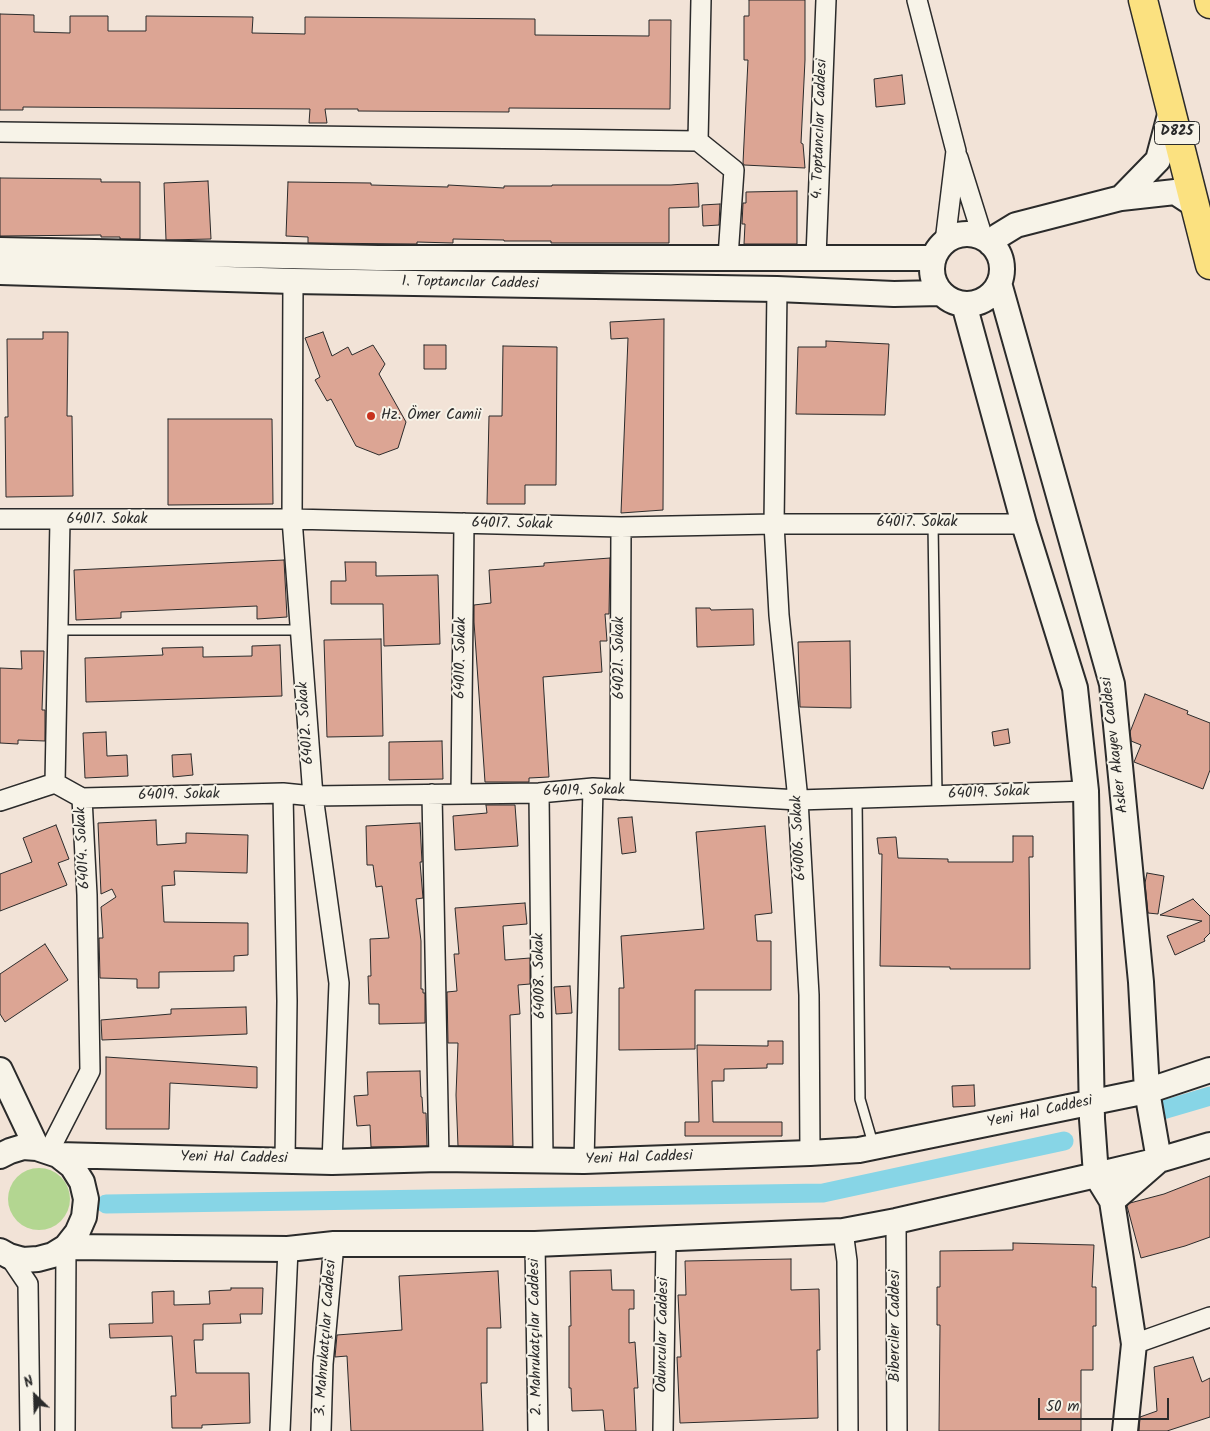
<!DOCTYPE html>
<meta charset="utf-8">
<style>
body{margin:0}
#map{position:relative;width:1210px;height:1431px;overflow:hidden;background:#f2e3d7;font-family:Kalam,sans-serif}
canvas{display:block}
.north{position:absolute;left:10px;top:1371px;width:50px;height:50px;-webkit-text-stroke:4px #f7f3e8;paint-order:stroke;rotate:336deg;font-size:14px;font-weight:700;line-height:20px;text-align:center;color:#2b2b2b}
.north::after{content:'';display:block;margin:auto;width:18px;height:22px;background:#2b2b2b;clip-path:polygon(50% 0,100% 100%,50% 72%,0 100%)}
.scale{position:absolute;left:1038px;top:1398px;width:131px;height:22px;box-sizing:border-box;border:2px solid #2b2b2b;border-top:0;padding-left:6px;font-size:15px;line-height:18px;white-space:nowrap;color:#2b2b2b;-webkit-text-stroke:4px #f7f3e8;paint-order:stroke}
</style>
<div id="map">
<canvas width="1210" height="1431"></canvas>
<div class="north">N</div>
<div class="scale">50 m</div>
</div>
<script>
const g = document.querySelector('canvas').getContext('2d');
g.lineJoin = 'round';
function paint(path, color) {
  g.fillStyle = color;
  g.fill(path, 'evenodd');
}
function shape(rows) {
  const path = new Path2D();
  for (const r of rows) {
    if (r.length === 3) {
      path.moveTo(r[0] + r[2], r[1]);
      path.arc(r[0], r[1], r[2], 0, 2 * Math.PI);
      continue;
    }
    path.moveTo(r[0], r[1]);
    for (let i = 2; i < r.length; i += 2) path.lineTo(r[i], r[i + 1]);
  }
  return path;
}
function trace(path, color, width, dash) {
  g.strokeStyle = color;
  g.lineWidth = width;
  g.lineCap = dash ? 'butt' : 'round';
  g.setLineDash(dash || []);
  g.stroke(path);
}
function write(font, color, halo, rows, align = 'center') {
  g.font = font + ' Kalam,sans-serif';
  g.lineWidth = 4;
  g.setLineDash([]);
  g.textBaseline = 'middle';
  g.strokeStyle = halo;
  g.fillStyle = color;
  for (const [text, x, y, turn = 0] of rows) {
    g.save();
    g.translate(x, y);
    g.rotate((+turn || 0) * Math.PI / 180);
    g.textAlign = isNaN(turn) ? turn : align;
    if (halo) g.strokeText(text, 0, 0);
    g.fillText(text, 0, 0);
    g.restore();
  }
}
paint(shape([
 [39,1199,31]
]), '#b3d691');
trace(shape([
 [1163,1110,1210,1096],
 [106,1204,823,1193,1064,1141]
]), '#87d5e6', 19);
const building = shape([
 [749,0,805,0,805,60,801,143,803,144,805,168,744,165,743,163,748,60,744,60,744,16,749,16,749,0],
 [0,14,34,15,34,32,70,33,70,16,108,16,108,31,146,31,146,16,253,17,252,33,305,34,305,17,535,19,535,35,649,36,649,20,671,20,670,109,509,108,509,112,358,111,358,109,325,109,327,123,309,123,310,109,23,107,23,110,0,110,0,14],
 [902,75,905,104,876,107,874,79,902,75],
 [0,178,101,179,101,182,140,182,140,239,120,239,120,237,101,237,101,235,0,236,0,178],
 [208,181,211,239,166,240,164,183,208,181],
 [288,182,371,183,371,185,448,187,448,185,504,188,504,186,552,186,552,185,671,185,698,183,699,207,669,208,669,243,551,243,551,241,504,241,504,240,453,239,453,243,417,242,417,244,308,243,308,237,286,236,288,182],
 [797,191,797,244,744,244,745,224,742,224,743,203,746,203,746,192,797,191],
 [720,204,719,225,703,226,702,205,720,204],
 [664,319,663,510,621,513,628,338,611,339,610,322,664,319],
 [43,332,68,332,67,416,72,416,73,496,6,497,5,417,8,417,7,339,43,339,43,332],
 [323,332,332,356,348,347,352,355,373,345,385,364,379,374,406,422,398,448,379,455,356,446,331,399,327,401,315,380,320,377,305,338,323,332],
 [826,341,889,344,885,415,796,414,798,347,826,347,826,341],
 [424,345,446,345,446,369,424,369,424,345],
 [503,346,557,347,556,485,525,485,525,504,487,504,489,416,502,416,503,346],
 [168,419,272,419,273,504,168,505,168,419],
 [610,558,609,614,605,614,607,641,600,641,602,672,543,677,549,777,529,778,529,782,485,782,474,622,474,605,491,603,489,570,544,566,544,563,610,558],
 [284,560,287,617,257,619,257,606,121,612,121,618,76,620,74,570,284,560],
 [345,562,376,562,376,576,438,575,440,644,384,646,383,604,331,604,331,581,346,581,345,562],
 [696,608,710,608,711,610,753,609,754,645,697,647,696,608],
 [381,639,383,736,327,737,324,640,381,639],
 [850,641,851,708,800,707,798,642,850,641],
 [280,645,282,696,86,702,85,658,163,655,162,648,203,647,203,657,252,656,252,646,280,645],
 [21,651,44,651,42,710,45,710,45,741,18,740,18,744,0,743,0,668,22,669,21,651],
 [1145,694,1188,711,1187,714,1210,723,1210,770,1203,789,1134,762,1141,745,1131,741,1130,732,1145,694],
 [1008,729,1010,743,994,746,992,732,1008,729],
 [106,732,107,756,127,755,128,776,85,778,83,733,106,732],
 [442,741,443,779,389,780,389,742,442,741],
 [191,754,193,775,173,777,172,755,191,754],
 [486,805,515,805,518,846,455,850,453,816,487,813,486,805],
 [632,817,636,852,622,854,618,818,632,817],
 [156,820,157,845,186,843,186,833,248,835,247,873,174,871,175,885,162,886,164,922,248,923,248,955,234,956,234,971,159,972,159,988,137,988,137,979,100,978,99,938,103,938,101,907,116,897,112,889,101,894,98,823,156,820],
 [420,823,422,862,420,862,423,898,416,899,421,941,421,989,423,989,423,993,425,993,425,1023,379,1024,379,1004,369,1004,368,976,371,976,370,939,389,938,382,886,376,887,373,865,367,865,366,826,420,823],
 [56,825,69,859,58,863,67,885,0,911,0,874,32,862,23,838,56,825],
 [765,826,772,913,755,915,757,941,771,941,771,990,695,990,695,1049,619,1050,619,988,624,988,621,936,704,929,696,832,765,826],
 [1013,836,1033,836,1033,857,1029,857,1030,969,950,969,950,967,880,966,882,854,879,854,877,838,896,837,898,858,948,859,948,862,1013,862,1013,836],
 [1147,873,1164,876,1158,914,1148,913,1145,883,1147,873],
 [1193,899,1210,916,1210,933,1204,939,1205,941,1175,955,1167,936,1202,921,1160,915,1193,899],
 [525,903,527,924,503,926,505,960,530,958,530,984,518,985,520,1014,510,1015,513,1146,458,1146,456,1095,458,1043,448,1043,447,992,457,991,454,954,459,954,455,908,525,903],
 [45,944,68,980,5,1022,0,1014,0,974,45,944],
 [570,986,572,1013,556,1014,554,987,570,986],
 [246,1007,247,1034,102,1040,101,1020,171,1014,171,1009,246,1007],
 [768,1041,783,1041,783,1064,767,1064,767,1068,724,1069,724,1081,712,1081,713,1122,782,1122,782,1136,685,1136,685,1122,699,1122,697,1045,768,1046,768,1041],
 [106,1057,257,1067,257,1088,170,1083,169,1129,106,1129,106,1057],
 [420,1071,421,1097,422,1097,423,1113,426,1113,427,1146,371,1147,370,1125,357,1126,354,1096,368,1095,367,1072,420,1071],
 [974,1085,975,1106,953,1107,952,1086,974,1085],
 [1210,1176,1210,1237,1185,1246,1141,1258,1127,1206,1130,1203,1164,1194,1210,1176],
 [1013,1243,1094,1245,1092,1287,1096,1287,1096,1326,1093,1326,1093,1370,1081,1370,1081,1431,939,1431,940,1325,937,1325,937,1287,940,1287,940,1251,1013,1250,1013,1243],
 [791,1259,791,1290,819,1289,820,1350,817,1350,818,1418,680,1423,677,1357,681,1357,678,1295,686,1295,685,1261,791,1259],
 [611,1270,612,1290,634,1290,634,1309,629,1309,629,1343,635,1342,638,1388,634,1388,636,1431,605,1431,603,1410,572,1411,571,1388,569,1388,569,1326,571,1326,570,1271,611,1270],
 [498,1271,501,1328,487,1328,487,1383,481,1383,483,1431,351,1431,347,1356,335,1357,337,1335,402,1330,399,1276,498,1271],
 [231,1288,263,1288,262,1314,240,1314,241,1323,203,1324,203,1340,194,1340,196,1373,249,1373,250,1423,202,1425,202,1428,172,1428,171,1396,176,1396,172,1336,110,1338,109,1324,153,1323,152,1292,174,1291,174,1305,210,1304,209,1291,231,1290,231,1288],
 [1193,1357,1202,1382,1210,1378,1210,1417,1167,1431,1139,1431,1140,1417,1157,1411,1154,1367,1193,1357]
]);
paint(building, '#dca594');
trace(building, '#2b2b2b', 1);
const service = shape([
 [933,523,937,796],
 [58,630,300,630],
 [857,798,860,1099,874,1147]
]);
const minor = shape([
 [701,0,698,141,734,170,728,257],
 [917,0,956,151,945,242],
 [0,132,698,141],
 [958,158,983,238],
 [816,257,826,0],
 [293,281,292,519,313,796,339,983,332,1162],
 [777,289,774,524,779,615,798,800,809,995,810,1153],
 [0,519,292,519,621,527,774,524,1024,524],
 [620,790,621,527],
 [283,793,287,1001,285,1160],
 [461,793,464,523],
 [539,793,543,1160],
 [432,794,439,1159],
 [82,798,283,793,313,796,539,793,593,788,798,800,1086,791],
 [0,801,55,783],
 [49,1151,90,1071,87,895,82,798,55,783,60,520],
 [584,1161,593,788],
 [896,1221,897,1431],
 [843,1231,847,1261,848,1431],
 [535,1244,538,1431],
 [9,1256,28,1284,30,1431],
 [1134,1344,1210,1317],
 [65,1431,66,1247],
 [280,1431,288,1249],
 [321,1431,323,1364,334,1244],
 [663,1431,666,1238]
]);
const tertiary = shape([
 [1171,111,1158,160,1121,198,1175,192,1195,205],
 [967,269,35],
 [991,244,998,236,1016,225,1121,198],
 [0,250,378,258,933,258],
 [0,272,293,281,777,289,894,294,941,293],
 [999,283,1112,684,1141,982,1147,1091,1159,1160,1112,1201],
 [964,304,1024,524,1075,688,1086,791,1092,1119,1096,1175,1112,1201,1134,1344,1125,1431],
 [0,1070,37,1148],
 [58,1155,332,1162,439,1159,584,1161,810,1153,859,1150,1147,1091,1210,1070],
 [0,1156,10,1151,23,1147,37,1148,58,1155,72,1166,82,1182,86,1199,84,1217,77,1233,66,1247,53,1255,38,1259,23,1260,9,1256,0,1251],
 [66,1247,288,1249,334,1244,535,1244,843,1231,896,1221,1096,1175,1159,1160,1210,1145]
]);
const trunk = shape([
 [1143,0,1210,265],
 [1209,0,1210,4]
]);
trace(service, '#2b2b2b', 12);
trace(minor, '#2b2b2b', 22);
trace(tertiary, '#2b2b2b', 28);
trace(trunk, '#2b2b2b', 31);
trace(service, '#f7f3e8', 9);
trace(minor, '#f7f3e8', 19);
trace(tertiary, '#f7f3e8', 24);
trace(trunk, '#fbe180', 28);
for (const [x, y, r, color] of [
 [371,416,5,"#c8321e"]
]) {
  const dot = new Path2D();
  dot.arc(x, y, r, 0, 2 * Math.PI);
  g.fillStyle = color;
  g.fill(dot);
  trace(dot, '#f7f3e8', 2);
}
for (const [x, y, w] of [
 [1177,133,45]
]) {
  const box = new Path2D();
  box.roundRect(x - w / 2, y - 11.5, w, 23, 4);
  g.fillStyle = '#f7f3e8';
  g.fill(box);
  trace(box, '#2b2b2b', 1);
}
write('bold 14px', '#2b2b2b', null, [
 ["D825",1177,133]
]);
write('15px', '#2b2b2b', '#f7f3e8', [
 ["4. Toptancılar Caddesi",821,129,-88],
 ["1. Toptancılar Caddesi",470,284,1],
 ["64017. Sokak",107,520],
 ["64017. Sokak",917,523],
 ["64017. Sokak",512,525,1],
 ["64010. Sokak",462,658,-89],
 ["64021. Sokak",620,658,-90],
 ["64012. Sokak",307,723,-94],
 ["Asker Akayev Caddesi",1116,745,-97],
 ["64019. Sokak",584,792,-1],
 ["64019. Sokak",989,794,-2],
 ["64019. Sokak",179,796,-1],
 ["64006. Sokak",800,838,-93],
 ["64014. Sokak",84,848,-93],
 ["64008. Sokak",541,976,-91],
 ["Yeni Hal Caddesi",1040,1113,-12],
 ["Yeni Hal Caddesi",234,1159,1],
 ["Yeni Hal Caddesi",639,1159,-2],
 ["Biberciler Caddesi",896,1326,-90],
 ["Oduncular Caddesi",664,1335,-89],
 ["2. Mahrukatçılar Caddesi",537,1337,-91],
 ["3. Mahrukatçılar Caddesi",327,1338,-86]
]);
write('15px', '#2b2b2b', '#f7f3e8', [
 ["Hz. Ömer Camii",381,416]
], 'left');
</script>
